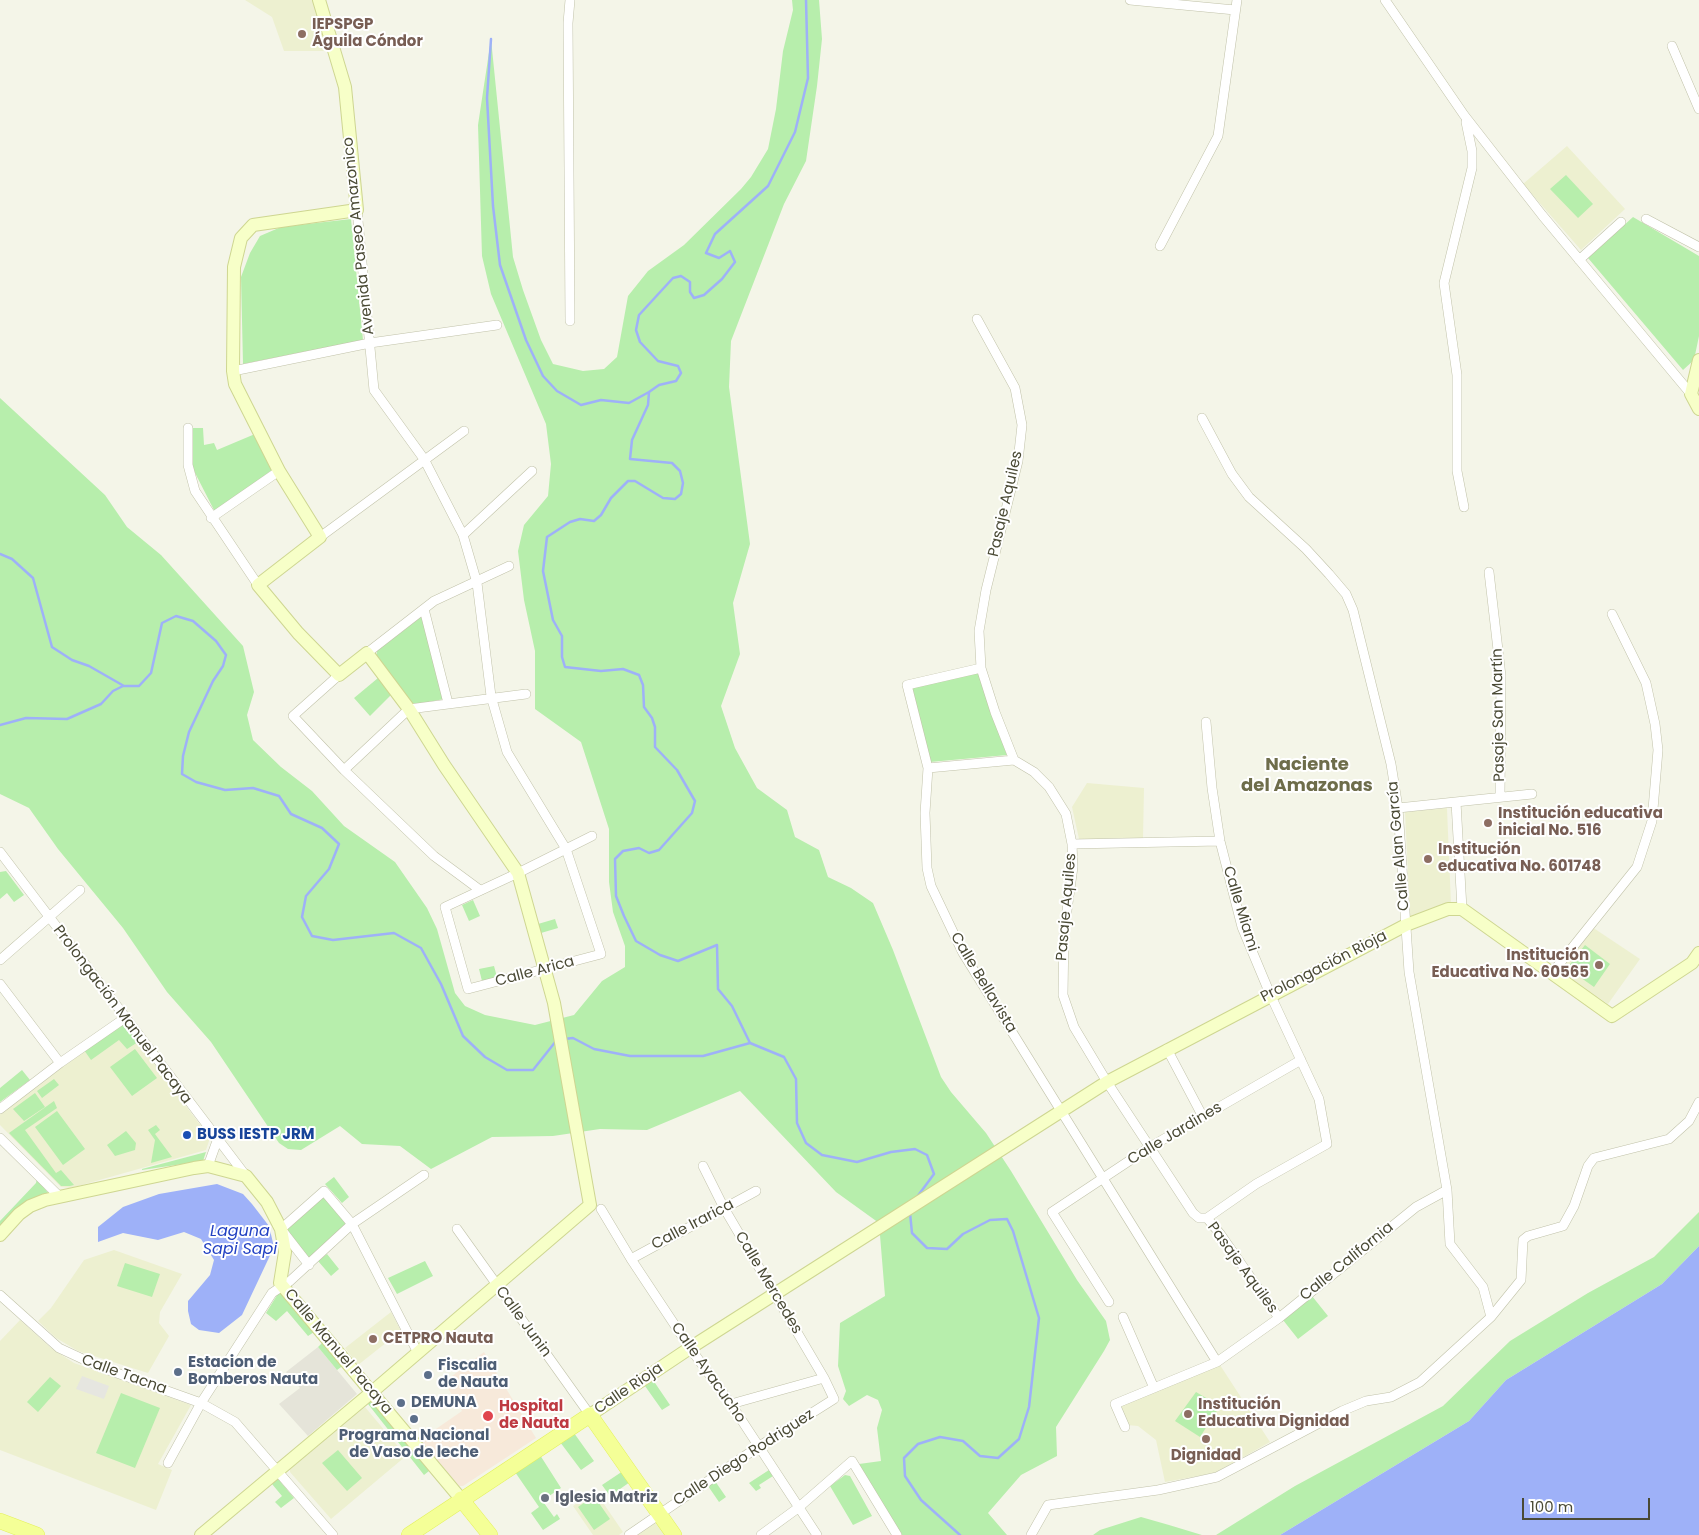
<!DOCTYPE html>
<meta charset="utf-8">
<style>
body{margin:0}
#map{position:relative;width:1699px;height:1535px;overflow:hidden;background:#f4f5e8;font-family:Poppins,sans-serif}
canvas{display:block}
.scale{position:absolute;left:1522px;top:1498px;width:128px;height:22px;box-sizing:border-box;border:2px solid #4a4a35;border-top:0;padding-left:6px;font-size:15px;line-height:18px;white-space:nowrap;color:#4a4a35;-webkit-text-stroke:4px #fff;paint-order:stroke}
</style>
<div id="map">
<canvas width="1699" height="1535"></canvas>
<div class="scale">100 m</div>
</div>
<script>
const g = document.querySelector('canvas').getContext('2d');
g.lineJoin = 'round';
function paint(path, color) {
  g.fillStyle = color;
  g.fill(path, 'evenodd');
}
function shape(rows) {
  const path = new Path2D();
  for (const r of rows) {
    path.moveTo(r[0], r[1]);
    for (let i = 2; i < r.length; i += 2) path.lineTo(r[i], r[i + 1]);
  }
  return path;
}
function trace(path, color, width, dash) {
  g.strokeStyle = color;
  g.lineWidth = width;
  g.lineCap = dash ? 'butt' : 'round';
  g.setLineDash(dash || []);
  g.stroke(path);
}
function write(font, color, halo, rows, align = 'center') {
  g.font = font + ' Poppins,sans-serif';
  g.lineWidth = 4;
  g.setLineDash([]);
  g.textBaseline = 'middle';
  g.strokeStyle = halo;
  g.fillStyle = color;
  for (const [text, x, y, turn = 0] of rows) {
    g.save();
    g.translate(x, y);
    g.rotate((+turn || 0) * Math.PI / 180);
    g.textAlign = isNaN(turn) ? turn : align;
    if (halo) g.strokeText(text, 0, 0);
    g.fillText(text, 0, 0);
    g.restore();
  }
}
paint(shape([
 [318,1347,357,1394,308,1436,279,1404,300,1388,286,1372]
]), '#e5e4d9');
paint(shape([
 [245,0,316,0,331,51,284,51,272,17],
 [1567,146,1625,209,1581,250,1523,184],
 [1087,783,1144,788,1143,839,1079,839,1072,807],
 [1447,808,1451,905,1410,917,1405,812],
 [1592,927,1640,959,1608,1004,1558,970],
 [121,1025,125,1025,210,1138,206,1150,71,1188,61,1187,0,1125,0,1112],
 [114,1250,182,1274,160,1312,159,1323,169,1336,148,1373,78,1351,56,1338,38,1321,51,1308,84,1260],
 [391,1312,401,1331,358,1365,345,1348],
 [20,1320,51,1348,74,1363,191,1405,158,1464,172,1470,156,1510,0,1450,0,1341],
 [1220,1365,1270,1442,1215,1473,1165,1482,1156,1440,1138,1426,1127,1425,1119,1405],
 [365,1407,406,1456,331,1519,290,1472,290,1469],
 [595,1491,623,1532,619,1535,593,1535,573,1506],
 [653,1523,658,1523,667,1535,636,1535]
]), '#edf0d0');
paint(shape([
 [484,1352,536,1438,463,1486,459,1486,420,1440,462,1411,444,1382]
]), '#f7e9da');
paint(shape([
 [792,0,819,0,822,39,817,86,806,161,784,204,731,341,729,387,750,544,733,603,740,654,721,706,735,748,757,788,787,810,795,837,819,850,828,877,851,888,873,903,893,950,941,1077,951,1092,986,1133,1011,1171,1077,1280,1106,1321,1110,1340,1104,1351,1056,1427,1057,1456,1021,1475,988,1513,1007,1535,901,1535,859,1464,881,1461,877,1428,882,1410,878,1400,867,1395,849,1406,843,1399,846,1391,838,1366,840,1323,885,1296,879,1223,836,1192,740,1091,647,1130,600,1129,553,1136,492,1137,431,1169,400,1146,362,1144,340,1126,301,1150,288,1149,279,1143,211,1042,167,992,123,928,58,849,29,808,0,794,0,398,105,495,127,527,161,555,243,646,254,692,247,715,253,740,281,767,312,791,344,826,395,862,427,908,437,929,455,993,465,1006,485,1015,535,1025,574,1015,602,981,625,967,625,946,613,912,609,882,609,829,581,742,535,709,535,651,524,600,518,551,524,525,548,496,551,464,546,424,491,294,482,256,478,125,491,39,513,257,523,290,541,340,553,364,583,371,604,369,617,357,628,296,648,271,684,245,741,189,751,177,768,149,776,109,783,51,793,10],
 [1566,175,1593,204,1578,218,1550,189],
 [1633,217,1699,256,1699,336,1694,360,1683,370,1588,258],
 [351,219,363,340,243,364,241,277,250,253,260,236,281,227],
 [191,428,203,428,204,445,214,443,217,450,255,434,272,470,215,512,192,467],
 [422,616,444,699,413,705,376,659,377,651],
 [978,672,1007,755,930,762,912,688],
 [378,678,391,695,370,716,354,698],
 [6,871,24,895,14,902,7,893,0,899,0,872],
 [473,900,480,916,469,921,462,905],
 [555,919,558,928,541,933,538,924],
 [1585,945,1610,964,1594,987,1567,968],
 [494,966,497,977,482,981,479,969],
 [121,1025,125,1025,138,1042,127,1049,119,1040,91,1060,84,1050],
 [135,1049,157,1078,132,1096,110,1067],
 [22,1070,30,1080,0,1102,0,1088],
 [54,1079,59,1085,42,1098,37,1091],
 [35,1093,45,1107,24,1121,13,1109],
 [54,1101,57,1108,25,1130,56,1173,61,1170,74,1185,70,1186,61,1186,9,1133],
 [57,1111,85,1149,63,1165,35,1127],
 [156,1125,160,1130,155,1134,172,1157,151,1163,155,1140,148,1130],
 [126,1131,136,1143,135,1150,115,1156,107,1145],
 [206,1152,203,1161,142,1170,142,1169],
 [334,1177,349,1197,342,1203,325,1184],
 [37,1178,48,1193,0,1226,0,1221,36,1183],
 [325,1196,349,1223,310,1261,285,1231],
 [1699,1212,1699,1246,1662,1284,1506,1380,1469,1421,1280,1535,1216,1535,1295,1486,1443,1406,1510,1341,1588,1293,1654,1257],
 [327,1254,339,1269,331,1276,318,1261],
 [425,1261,433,1276,397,1294,388,1278],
 [125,1263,160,1274,152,1297,117,1286],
 [279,1292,317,1330,308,1336,287,1311,276,1321,266,1313],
 [1312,1296,1328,1316,1298,1339,1283,1320],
 [324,1341,344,1365,337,1370,318,1347],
 [50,1377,61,1386,38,1412,27,1402],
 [653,1380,670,1405,662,1410,645,1386],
 [1196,1392,1220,1406,1200,1437,1175,1421],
 [121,1393,160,1408,135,1468,96,1453],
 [372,1400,429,1471,424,1475,368,1404],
 [574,1433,594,1461,581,1470,560,1442],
 [338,1450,362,1478,347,1491,322,1463],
 [540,1455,561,1488,546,1498,544,1503,554,1517,557,1514,560,1519,543,1530,531,1513,539,1507,515,1472],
 [769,1470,773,1476,759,1485,761,1488,756,1491,749,1483],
 [623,1471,630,1482,610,1496,602,1485],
 [845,1475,850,1476,872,1516,853,1525,830,1486],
 [276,1480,279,1480,294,1498,281,1508,275,1502,282,1496,272,1484],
 [715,1481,726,1497,719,1502,708,1486],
 [594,1496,610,1519,594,1530,578,1507],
 [1141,1517,1169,1525,1202,1535,1093,1535,1100,1530]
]), '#b7eeac');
paint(shape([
 [82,1376,109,1386,104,1399,76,1389]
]), '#e6e6e0');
paint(shape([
 [217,1184,243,1194,252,1204,269,1226,274,1247,242,1315,219,1333,199,1330,191,1324,188,1311,188,1301,210,1275,214,1260,201,1239,184,1232,158,1240,123,1233,98,1242,98,1227,123,1207,159,1194],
 [1699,1246,1699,1535,1280,1535,1469,1421,1506,1380,1662,1284]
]), '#9eb1f8');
trace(shape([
 [491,39,487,98,493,206,500,265,526,340,543,376,557,391,581,405,601,400,629,403,649,392],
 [0,554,12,559,33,578,52,647,72,660,89,666,124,686,139,686,151,673,162,623,176,616,193,621,216,641,226,655,223,666,213,681,189,732,183,756,182,774,196,782,225,790,253,788,279,796,291,814,322,828,339,844,329,869,306,896,302,917,312,936,333,940,394,933,421,948,441,984,463,1036,485,1057,507,1070,533,1070,556,1041],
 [0,725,26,718,67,719,101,704,113,691,123,686],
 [564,1039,573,1038,594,1049,630,1056,703,1056,750,1043,784,1057,796,1079,797,1123,806,1143,822,1155,857,1162,891,1152,915,1149,927,1155,934,1174,917,1197],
 [750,1043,732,1006,718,989,717,945,678,961,660,955,636,941,624,916,616,896,615,859,623,851,639,848,649,853,659,850,692,813,695,801,677,770,655,747,655,727,652,718,644,707,643,685,639,675,623,669,601,671,565,667,562,657,562,636,553,620,543,571,547,537,570,522,580,519,594,521,601,515,611,498,628,481,635,481,663,498,675,499,681,494,683,483,680,471,672,463,630,459,632,440,648,405,649,392,659,385,676,381,681,373,678,366,658,361,640,342,636,330,639,315,673,278,681,276,690,282,690,292,694,298,704,295,722,279,735,262,730,251,719,258,706,253,715,234,768,186,795,132,808,78,806,0],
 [910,1213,912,1233,927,1248,947,1249,963,1234,990,1220,1007,1219,1013,1231,1039,1318,1029,1407,1019,1439,998,1458,980,1456,963,1441,940,1437,918,1444,904,1458,905,1476,921,1500,960,1535]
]), '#9eb1f8', 2.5);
const street = shape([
 [570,0,568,23,570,321],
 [1130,0,1235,10],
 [1385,0,1464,115,1542,215,1691,394],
 [1672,46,1699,109],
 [357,210,374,390,424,459,463,535,477,583,491,696,507,752,566,849,601,954,468,989,445,907,518,873,592,836],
 [1646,219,1699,247],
 [1160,246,1218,136,1237,0],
 [1579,260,1621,222],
 [977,319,1015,388,1022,425,1018,461,986,590,979,631,981,668,995,712,1014,760,1034,772,1049,787,1066,814,1072,844,1073,867,1064,932,1063,995,1074,1027,1107,1082,1193,1213,1199,1218,1207,1218,1221,1235,1279,1318],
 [233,371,370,343,497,325],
 [1202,418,1232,474,1249,497,1306,549,1329,574,1346,594,1353,610,1391,764,1398,808,1409,972,1447,1190,1450,1244,1483,1287,1491,1317],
 [188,428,188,465,195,491,258,585],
 [1464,507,1457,471,1457,375,1444,283,1472,168,1472,151,1466,122],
 [211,518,279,471],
 [463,535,532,471],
 [320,537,464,431],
 [1489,572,1501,676,1500,797],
 [424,609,448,703],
 [367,653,434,601,509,566],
 [981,668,907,685,928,768,925,813,927,868,931,886,963,953,1217,1362],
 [339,675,293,716,344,770,434,856,480,890],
 [1206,722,1212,788,1220,841,1242,927,1270,994,1319,1099,1327,1144,1256,1184,1207,1218],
 [928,768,1014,760],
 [344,770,409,709,526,694],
 [1456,802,1462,909],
 [1398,808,1532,794],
 [1072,844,1220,841],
 [0,852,246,1176],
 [0,960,80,890],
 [1552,973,1637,867,1652,821,1658,750,1655,724,1646,683,1612,614],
 [0,984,60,1063],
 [1167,1049,1203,1117],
 [0,1109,60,1063,125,1018],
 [0,1138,59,1196],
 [208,1166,217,1141],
 [601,1209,631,1259,690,1348,731,1404,817,1535],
 [457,1229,590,1415],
 [631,1259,756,1191],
 [309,1265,281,1229,324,1191,352,1224,417,1351],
 [0,1295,59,1348,100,1367,201,1403,235,1422,333,1535],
 [1109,1302,1052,1212,1150,1147,1301,1060],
 [1123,1317,1154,1388],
 [731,1404,824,1378],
 [1125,1427,1115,1404,1217,1362,1279,1318,1416,1207,1447,1190],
 [168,1463,201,1403,272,1293,290,1281,352,1224,424,1175],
 [629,1535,758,1447,834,1399,824,1378,724,1208,703,1166],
 [761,1535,798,1508,852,1461,897,1535],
 [1031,1535,1048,1505,1158,1490,1217,1477,1342,1411,1366,1401,1391,1397,1420,1382,1491,1317,1521,1280,1523,1240,1528,1236,1563,1226,1574,1206,1588,1166,1594,1158,1669,1139,1689,1121,1699,1102]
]);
const secondary = shape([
 [1699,360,1691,394,1699,409],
 [0,1235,19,1214,30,1206,45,1200,194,1168,208,1166,246,1176,267,1202,281,1229,285,1252,280,1283,461,1499],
 [590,1415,690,1348,1107,1082,1406,925,1448,909,1462,909,1612,1016,1692,963,1699,953],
 [201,1535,372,1392,590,1205,554,1003,518,873,444,765,409,709,367,653,339,675,298,633,258,585,320,537,279,471,235,384,233,371,234,267,241,238,253,225,357,210,345,87,319,0]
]);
const primary = shape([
 [461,1499,490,1535],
 [0,1521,37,1535],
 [409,1535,590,1415,674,1535]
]);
trace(street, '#c1c2a9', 10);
trace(secondary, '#ced691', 14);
trace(primary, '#e3f05b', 16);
trace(street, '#fff', 9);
trace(secondary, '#f7ffc8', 12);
trace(primary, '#f4ff97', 15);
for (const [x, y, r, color] of [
 [302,34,5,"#8d6e63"],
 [1488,823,5,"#8d6e63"],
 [1428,859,5,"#8d6e63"],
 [1599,965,5,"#8d6e63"],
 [187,1135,5,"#1a4fb4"],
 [373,1339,5,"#8d6e63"],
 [178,1372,5,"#5c6f8a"],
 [428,1375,5,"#5c6f8a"],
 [401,1403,5,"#5c6f8a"],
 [1188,1414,5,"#8d6e63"],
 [488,1416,6,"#e0444e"],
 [414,1419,5,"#5c6f8a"],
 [1206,1439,5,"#8d6e63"],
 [545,1498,5,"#6b7280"]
]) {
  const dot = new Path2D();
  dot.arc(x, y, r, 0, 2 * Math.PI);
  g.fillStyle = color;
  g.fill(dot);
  trace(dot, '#fff', 2);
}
write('bold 15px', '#785e54', '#fff', [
 ["IEPSPGP",312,25],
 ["Águila Cóndor",312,42],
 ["Institución educativa",1498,814],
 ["inicial No. 516",1498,831],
 ["Institución",1438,850],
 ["educativa No. 601748",1438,867],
 ["Institución",1589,956,"right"],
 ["Educativa No. 60565",1589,973,"right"],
 ["CETPRO Nauta",383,1339],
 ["Institución",1198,1405],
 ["Educativa Dignidad",1198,1422],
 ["Dignidad",1206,1456,"center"]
], 'left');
write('15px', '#4a4a35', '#fff', [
 ["Avenida Paseo Amazonico",359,236,-96],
 ["Pasaje Aquiles",1006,504,-77],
 ["Pasaje San Martín",1499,715,-91],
 ["Calle Alan García",1399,846,-95],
 ["Pasaje Aquiles",1067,907,-85],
 ["Calle Miami",1240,909,73],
 ["Prolongación Rioja",1324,967,-27],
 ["Calle Arica",535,972,-15],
 ["Calle Bellavista",983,983,59],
 ["Prolongación Manuel Pacaya",122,1015,53],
 ["Calle Jardines",1175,1134,-31],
 ["Calle Irarica",693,1225,-28],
 ["Calle California",1347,1262,-39],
 ["Pasaje Aquiles",1242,1268,54],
 ["Calle Mercedes",768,1283,59],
 ["Calle Junin",523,1322,54],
 ["Calle Manuel Pacaya",338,1352,50],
 ["Calle Ayacucho",708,1373,55],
 ["Calle Tacna",124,1375,20],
 ["Calle Rioja",629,1389,-34],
 ["Calle Diego Rodriguez",744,1458,-33]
]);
write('bold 15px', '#164399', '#fff', [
 ["BUSS IESTP JRM",197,1135]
], 'left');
write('bold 15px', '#4e5e75', '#fff', [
 ["Estacion de",188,1363],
 ["Bomberos Nauta",188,1380],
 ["Fiscalia",438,1366],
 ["de Nauta",438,1383],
 ["DEMUNA",411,1403],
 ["Programa Nacional",414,1436,"center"],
 ["de Vaso de leche",414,1453,"center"]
], 'left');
write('bold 15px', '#be3a42', '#fff', [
 ["Hospital",499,1407],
 ["de Nauta",499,1424]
], 'left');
write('bold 15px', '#5b616d', '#fff', [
 ["Iglesia Matriz",555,1498]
], 'left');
write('italic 16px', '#2241c2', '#fff', [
 ["Laguna",240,1232],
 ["Sapi Sapi",240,1250]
]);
write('bold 18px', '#6e6d4b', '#fff', [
 ["Naciente",1307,765],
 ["del Amazonas",1307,786]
]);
</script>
